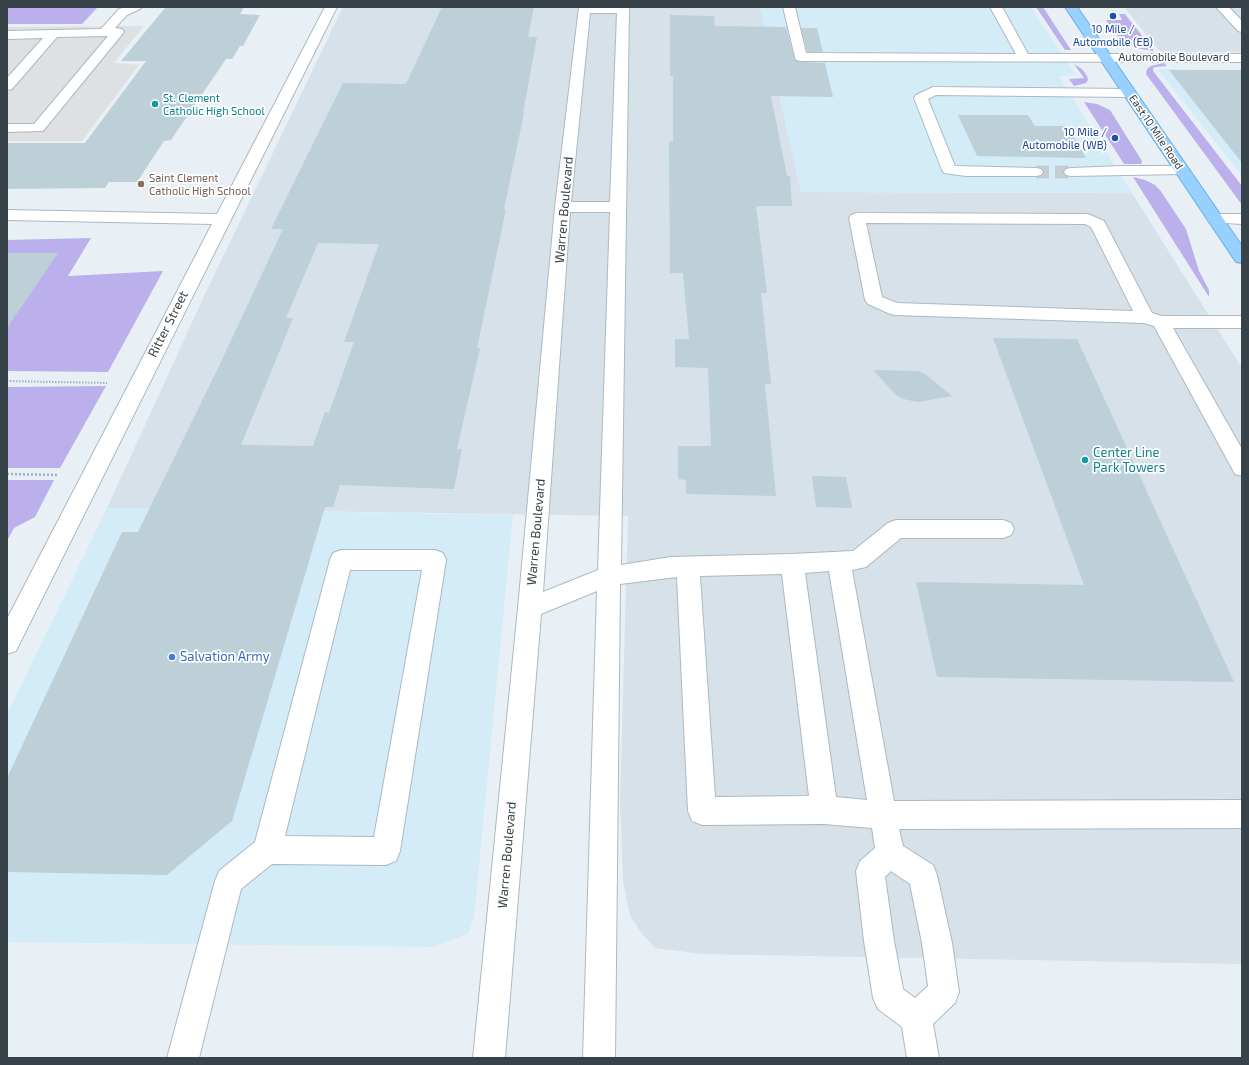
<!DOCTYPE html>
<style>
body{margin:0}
#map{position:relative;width:1249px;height:1065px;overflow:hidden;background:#e9f0f5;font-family:"Exo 2",sans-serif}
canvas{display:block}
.frame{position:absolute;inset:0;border:8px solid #374349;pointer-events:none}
</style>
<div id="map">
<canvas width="1249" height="1065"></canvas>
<div class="frame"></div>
</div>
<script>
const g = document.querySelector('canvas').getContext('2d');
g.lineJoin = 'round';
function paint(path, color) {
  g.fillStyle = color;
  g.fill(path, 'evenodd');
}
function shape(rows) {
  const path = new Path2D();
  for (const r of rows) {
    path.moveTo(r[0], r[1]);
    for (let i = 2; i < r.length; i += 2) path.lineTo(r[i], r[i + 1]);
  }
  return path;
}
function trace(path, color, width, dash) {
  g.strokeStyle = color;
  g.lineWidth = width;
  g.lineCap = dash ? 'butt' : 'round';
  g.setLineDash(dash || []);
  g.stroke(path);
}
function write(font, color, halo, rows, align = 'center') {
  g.font = font + ' "Exo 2",sans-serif';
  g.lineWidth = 3.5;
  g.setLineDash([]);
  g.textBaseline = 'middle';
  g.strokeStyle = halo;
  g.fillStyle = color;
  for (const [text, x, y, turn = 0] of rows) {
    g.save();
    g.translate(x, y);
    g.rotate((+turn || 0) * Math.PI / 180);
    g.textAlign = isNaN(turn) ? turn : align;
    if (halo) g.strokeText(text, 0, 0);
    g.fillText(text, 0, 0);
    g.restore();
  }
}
paint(shape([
 [343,7,760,7,801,192,1132,193,1242,368,1242,964,702,954,655,948,643,935,630,916,623,881,620,800,628,516,107,508,205,294],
 [1124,7,1242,7,1242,52,1160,52]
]), '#d7e1e9');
paint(shape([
 [760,7,1031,7,1076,75,1059,76,1132,193,801,192],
 [1160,69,1242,70,1242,176,1159,71],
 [107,508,513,515,474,918,468,934,432,947,7,942,7,714]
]), '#d3ecf7');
paint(shape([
 [7,7,98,7,82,24,7,24],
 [1036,7,1043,7,1071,50,1065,50],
 [1119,14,1125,14,1154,51,1136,48,1121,40,1106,20,1122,20],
 [1164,63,1167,66,1155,67,1153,68,1153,71,1242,186,1242,205,1146,74,1147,69,1151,66],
 [1074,64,1082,69,1087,76,1088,80,1086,83,1074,86,1069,79,1084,78],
 [1084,102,1097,104,1110,110,1142,161,1141,164,1124,164],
 [1133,177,1145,180,1155,185,1160,190,1186,229,1199,271,1209,290,1209,297],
 [91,238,68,276,163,271,108,372,7,371,7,240],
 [106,386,60,468,7,468,7,387],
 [7,480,54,480,35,517,14,528,7,541]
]), '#bbb0eb');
paint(shape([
 [144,26,114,63,139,65,82,141,7,141,7,27]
]), '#dee1e3');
paint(shape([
 [244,7,240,14,260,15,243,46,240,46,232,59,226,59,171,140,164,141,137,182,109,182,105,188,7,189,7,143,85,143,146,61,121,61,165,8],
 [442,7,534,7,528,37,537,37,523,113,524,113,504,209,506,209,477,348,480,348,457,449,462,449,454,489,340,485,333,507,325,507,232,821,167,875,7,872,7,778,122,532,138,532,220,364,283,229,271,229,343,83,406,84],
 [318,243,379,244,344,342,354,342,329,413,325,412,313,446,241,445,293,318,286,318],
 [670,15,714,16,715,26,786,27,795,60,801,62,825,63,833,97,771,96,787,176,790,176,792,206,756,206,767,293,761,293,771,384,765,384,776,496,686,494,686,480,678,479,678,446,711,446,708,368,675,367,675,339,689,339,683,273,670,273,669,141,673,142,673,76,670,76],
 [801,28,817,28,823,52,807,52],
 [1169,70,1242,70,1242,163],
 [958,115,1028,115,1035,126,1067,126,1086,158,977,156],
 [7,253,58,253,7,328],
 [993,338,1077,339,1234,682,937,677,916,582,1084,585],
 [873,370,918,371,925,374,952,396,918,402,903,399,896,395],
 [812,476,846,477,852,508,816,507]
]), '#bdcfd7');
trace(shape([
 [1036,172,1071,172]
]), '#c5cdd3', 13, [13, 6]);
const minor = shape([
 [125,7,142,7,140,9,127,15,115,28,122,29,124,32,43,131,7,132,7,124,34,124,108,36,57,37,12,89,7,90,7,78,43,38,7,39,7,31,101,29,119,9,125,7],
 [325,7,337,7,16,651,7,654,7,619,212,224,7,220,7,210,217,214,325,7],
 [579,7,629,7,621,565,671,557,792,554,853,551,888,523,896,520,1003,520,1011,523,1014,529,1011,535,1003,538,901,538,866,567,852,570,894,801,1242,800,1242,828,899,829,903,846,933,865,937,875,952,943,959,992,955,1003,933,1024,939,1058,907,1058,902,1027,878,1009,873,998,864,941,856,871,860,861,875,848,872,828,824,824,702,825,692,821,688,811,677,577,620,584,615,1058,583,1058,597,591,541,614,505,1058,473,1058,518,608,555,207,579,7],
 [590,13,617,13,610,202,571,202,590,13],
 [570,212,610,212,598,570,543,592,570,212],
 [829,571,867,800,836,797,805,573,829,571],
 [782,574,809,796,715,797,700,576,782,574],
 [891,871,910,884,922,943,928,986,915,998,903,989,894,941,885,877,891,871],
 [783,7,795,7,806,53,1016,54,990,7,1002,7,1028,54,1242,54,1242,62,801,61,796,60,795,57,783,7],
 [1216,7,1229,7,1242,21,1242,32,1238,31,1216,7],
 [933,87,1129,89,1134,90,1136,93,1134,96,1129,97,936,95,928,99,955,166,1036,168,1041,169,1043,172,1041,175,1036,176,966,176,944,173,942,170,914,98,916,95,933,87],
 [1123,166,1182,166,1187,167,1189,170,1187,173,1182,174,1071,176,1066,175,1064,172,1066,169,1071,168,1123,166],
 [857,213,1088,214,1104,221,1152,313,1162,316,1242,316,1242,328,1173,328,1242,449,1242,476,1235,474,1154,326,1144,323,894,315,888,313,868,304,865,300,849,218,851,215,857,213],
 [866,223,1085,224,1091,227,1133,311,897,303,882,297,866,223],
 [1215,214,1242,214,1242,224,1209,222,1207,219,1209,216,1215,214],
 [341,550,435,550,443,553,446,560,400,851,396,861,386,865,272,864,241,889,199,1058,167,1058,215,881,219,871,255,842,330,560,333,553,341,550],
 [350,570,422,570,374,837,285,836,350,570]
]);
const major = shape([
 [1065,7,1077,7,1242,246,1242,263,1236,262,1065,7]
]);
trace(minor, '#abb9c1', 2);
trace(major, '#62afea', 2);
trace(shape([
 [7,381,107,383]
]), '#9bb4c4', 2, [1.5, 1.5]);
trace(shape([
 [7,474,58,475]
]), '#9bb4c4', 2.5, [2, 2]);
paint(minor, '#fff');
paint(major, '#98d1ff');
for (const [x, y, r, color] of [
 [1113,16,4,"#1a4fb4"],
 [155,104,4,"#0f9aa8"],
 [1115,138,4,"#1a4fb4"],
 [141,184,4,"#8d6e63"],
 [1085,460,4,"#0f9aa8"],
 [172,657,4,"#3f7fe0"]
]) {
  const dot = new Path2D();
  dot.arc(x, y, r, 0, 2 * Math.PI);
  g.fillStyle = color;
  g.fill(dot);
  trace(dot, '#fff', 1.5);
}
write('11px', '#164399', '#fff', [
 ["10 Mile /",1113,29],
 ["Automobile (EB)",1113,42],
 ["10 Mile /",1107,132,"right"],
 ["Automobile (WB)",1107,145,"right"]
]);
write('11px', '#374349', '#fff', [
 ["Automobile Boulevard",1174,57],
 ["East 10 Mile Road",1156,132,56]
]);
write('11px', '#0d838f', '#fff', [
 ["St. Clement",163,98],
 ["Catholic High School",163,111]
], 'left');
write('11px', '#785e54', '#fff', [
 ["Saint Clement",149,178],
 ["Catholic High School",149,191]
], 'left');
write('13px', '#374349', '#fff', [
 ["Warren Boulevard",564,210,-85],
 ["Ritter Street",168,324,-63],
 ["Warren Boulevard",536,532,-85],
 ["Warren Boulevard",507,855,-85]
]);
write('13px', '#0d838f', '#fff', [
 ["Center Line",1093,453],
 ["Park Towers",1093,468]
], 'left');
write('13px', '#366cbe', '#fff', [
 ["Salvation Army",180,657]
], 'left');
</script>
